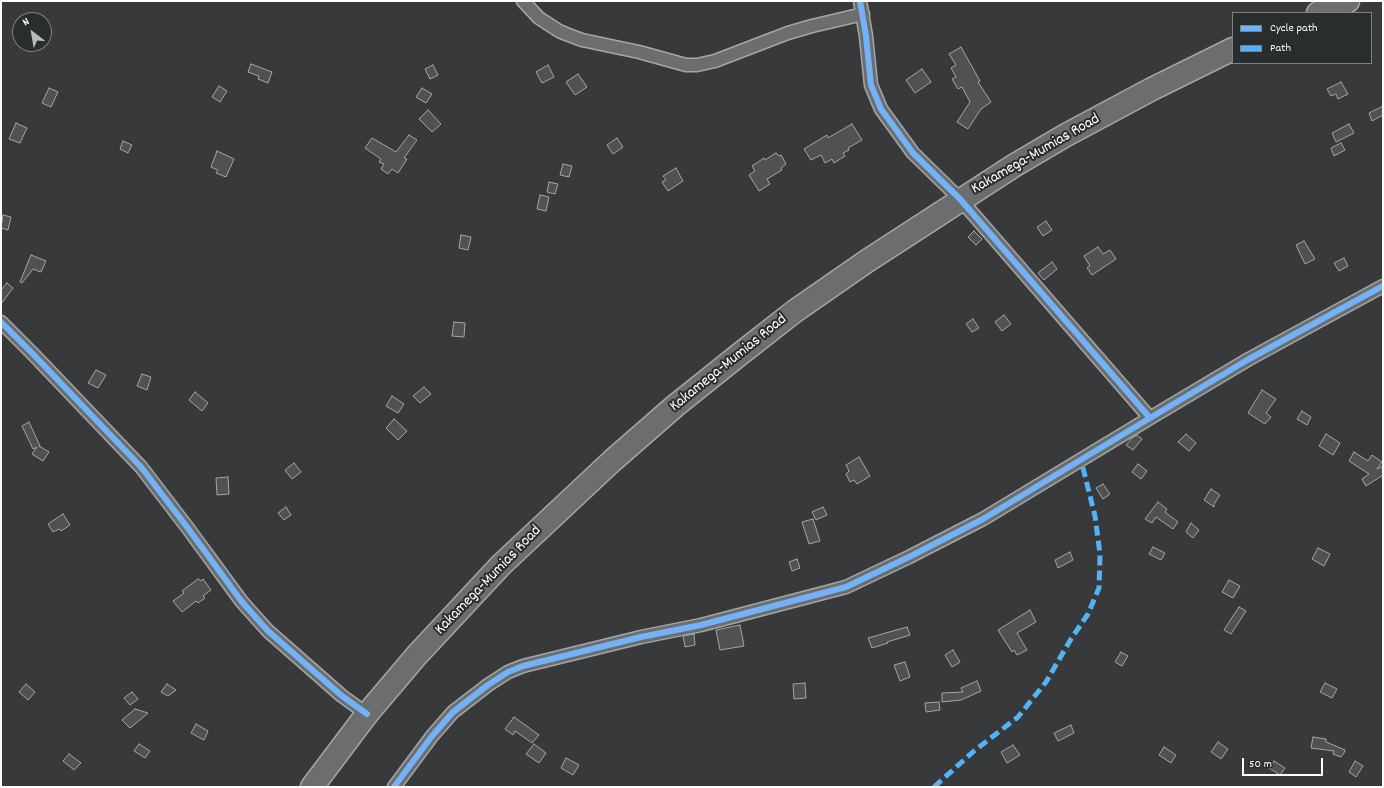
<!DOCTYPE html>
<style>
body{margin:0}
#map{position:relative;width:1384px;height:788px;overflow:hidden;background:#38393a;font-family:Dekko,sans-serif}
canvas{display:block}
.frame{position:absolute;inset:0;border:2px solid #fff;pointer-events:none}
.legend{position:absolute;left:1232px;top:12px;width:140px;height:52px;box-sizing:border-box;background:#2a2d2e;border:1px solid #7f8182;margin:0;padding:5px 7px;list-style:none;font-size:12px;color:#fff}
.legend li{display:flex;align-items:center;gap:8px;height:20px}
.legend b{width:20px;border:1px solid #7f8182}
.north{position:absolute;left:12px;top:12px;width:40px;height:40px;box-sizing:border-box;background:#2a2d2e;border:1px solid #7f8182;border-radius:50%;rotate:329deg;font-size:11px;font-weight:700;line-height:16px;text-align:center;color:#fff}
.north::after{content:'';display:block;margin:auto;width:14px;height:18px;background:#b9baba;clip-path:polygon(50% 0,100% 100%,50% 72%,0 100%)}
.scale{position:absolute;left:1242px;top:758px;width:81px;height:18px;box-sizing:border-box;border:2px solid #fff;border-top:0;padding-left:5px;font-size:12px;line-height:14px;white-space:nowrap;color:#fff;-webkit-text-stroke:3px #2a2d2e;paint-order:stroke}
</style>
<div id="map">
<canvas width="1384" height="788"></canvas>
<div class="frame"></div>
<ul class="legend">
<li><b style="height:5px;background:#73b2f8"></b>Cycle path</li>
<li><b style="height:5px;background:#52b3f8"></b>Path</li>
</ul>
<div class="north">N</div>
<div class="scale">50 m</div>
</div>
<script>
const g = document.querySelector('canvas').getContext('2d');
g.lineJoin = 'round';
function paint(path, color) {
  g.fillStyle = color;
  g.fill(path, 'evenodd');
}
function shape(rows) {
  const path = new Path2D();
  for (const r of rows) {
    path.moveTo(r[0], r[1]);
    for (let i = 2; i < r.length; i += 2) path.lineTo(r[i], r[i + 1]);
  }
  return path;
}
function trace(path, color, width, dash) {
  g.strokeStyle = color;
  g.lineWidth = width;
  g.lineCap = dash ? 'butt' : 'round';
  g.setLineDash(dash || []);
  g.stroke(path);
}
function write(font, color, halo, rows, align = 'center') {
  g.font = font + ' Dekko,sans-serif';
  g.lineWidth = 4;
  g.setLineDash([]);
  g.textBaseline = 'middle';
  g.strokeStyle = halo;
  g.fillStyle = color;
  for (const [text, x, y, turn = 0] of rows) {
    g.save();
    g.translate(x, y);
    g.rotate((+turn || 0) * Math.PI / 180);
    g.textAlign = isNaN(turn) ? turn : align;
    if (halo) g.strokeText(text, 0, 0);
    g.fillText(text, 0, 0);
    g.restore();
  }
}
const building = shape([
 [961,47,980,81,978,82,991,102,981,109,968,129,957,122,970,102,962,87,958,89,952,79,956,77,951,68,956,65,949,54,961,47],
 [251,64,272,72,268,83,258,79,259,76,248,72,251,64],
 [433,65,438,75,430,79,425,69,433,65],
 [548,65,554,77,542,83,536,72,548,65],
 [922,69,931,82,915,93,906,80,922,69],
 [578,74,587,87,575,95,566,82,578,74],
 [1341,82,1348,94,1338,99,1336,94,1331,96,1327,89,1341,82],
 [219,86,227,91,220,102,212,97,219,86],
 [49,88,58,92,51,107,42,103,49,88],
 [422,88,432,94,426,103,416,97,422,88],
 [1383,106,1383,115,1372,121,1369,113,1383,106],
 [428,110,441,124,432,132,419,119,428,110],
 [16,123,27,128,20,143,9,139,16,123],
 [852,124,862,140,848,148,849,150,843,153,845,156,834,163,832,159,825,163,821,155,811,160,804,149,827,135,828,138,852,124],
 [1349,124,1354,133,1336,142,1332,133,1349,124],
 [409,135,417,140,404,158,407,159,398,173,392,169,388,174,381,169,384,164,379,162,381,159,365,148,372,138,396,152,409,135],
 [617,138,623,147,613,154,607,145,617,138],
 [123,141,132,145,128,153,120,149,123,141],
 [1341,143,1345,150,1334,156,1331,148,1341,143],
 [217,151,234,159,226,177,216,173,218,170,211,167,217,151],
 [776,153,779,156,781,155,786,164,781,168,782,170,767,179,770,184,759,191,749,175,755,171,752,166,764,158,765,160,776,153],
 [563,164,572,166,569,177,560,175,563,164],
 [676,168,683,181,668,191,662,182,666,180,663,176,676,168],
 [549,182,558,184,555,194,547,192,549,182],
 [540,195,549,197,546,211,537,209,540,195],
 [3,215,11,217,8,230,1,228,3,215],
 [1046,221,1052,230,1043,236,1037,227,1046,221],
 [974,231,982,239,976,245,968,237,974,231],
 [461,235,471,237,468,250,459,248,461,235],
 [1304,241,1315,259,1305,264,1296,245,1304,241],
 [1098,247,1103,254,1110,250,1116,259,1092,275,1087,268,1090,266,1084,256,1098,247],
 [31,255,46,261,41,272,33,269,22,283,20,282,31,255],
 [1344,258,1348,266,1339,271,1334,263,1344,258],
 [1052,262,1057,269,1044,280,1038,273,1052,262],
 [7,283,13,288,1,304,1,290,7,283],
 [1004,315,1011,324,1002,331,995,322,1004,315],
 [973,319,979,328,972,332,966,324,973,319],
 [454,322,465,323,464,337,452,336,454,322],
 [96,370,106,375,98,388,88,383,96,370],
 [142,374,151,377,147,390,137,386,142,374],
 [424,387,431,394,420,403,413,396,424,387],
 [1262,390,1276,399,1266,413,1271,417,1265,424,1248,413,1262,390],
 [195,392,208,403,202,411,189,400,195,392],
 [392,396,404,404,398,413,386,406,392,396],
 [1302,411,1311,417,1307,425,1297,419,1302,411],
 [394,419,407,431,398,440,386,428,394,419],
 [29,422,40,446,39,446,49,452,43,461,32,454,37,447,33,449,22,426,29,422],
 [1186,434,1196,443,1189,451,1178,442,1186,434],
 [1326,434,1340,443,1333,455,1319,446,1326,434],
 [1137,435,1142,439,1133,450,1126,445,1133,437,1137,435],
 [1354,452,1368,461,1372,455,1382,462,1377,469,1383,466,1383,475,1366,486,1362,479,1369,474,1349,461,1354,452],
 [859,457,870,476,857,484,854,480,850,482,846,474,849,471,846,465,859,457],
 [294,463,301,472,292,479,285,470,294,463],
 [1138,464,1147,471,1141,479,1132,472,1138,464],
 [228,477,229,494,217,495,216,478,228,477],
 [1103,484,1110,494,1103,499,1096,488,1103,484],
 [1211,489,1220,495,1214,504,1214,507,1204,500,1211,489],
 [1158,502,1167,509,1165,512,1178,522,1173,529,1156,517,1152,523,1145,519,1158,502],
 [286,507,291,515,284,520,278,513,286,507],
 [823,507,827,515,816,520,812,512,823,507],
 [63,514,70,525,61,531,59,529,53,532,48,524,63,514],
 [813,519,820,541,809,544,802,522,813,519],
 [1191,523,1199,530,1193,538,1186,532,1191,523],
 [1153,547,1165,553,1161,560,1149,554,1153,547],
 [1318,548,1330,554,1324,566,1312,559,1318,548],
 [1070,552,1073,560,1058,568,1055,560,1070,552],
 [797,559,800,568,792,571,789,562,797,559],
 [198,579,201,581,203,579,211,590,203,596,205,598,198,603,196,601,182,612,173,601,184,593,182,591,198,579],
 [1229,580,1240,586,1233,598,1222,592,1229,580],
 [1239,607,1246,611,1231,634,1224,630,1239,607],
 [1030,610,1036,622,1017,633,1027,650,1017,655,1014,650,1012,652,998,630,1030,610],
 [740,625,744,646,720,650,716,630,740,625],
 [907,627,910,635,887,642,888,643,872,648,868,638,907,627],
 [694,634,695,645,685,647,683,636,694,634],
 [953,650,960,662,952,667,945,655,953,650],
 [1121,652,1128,656,1122,666,1115,662,1121,652],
 [905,662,910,677,900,681,894,665,905,662],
 [977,681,981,691,961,700,942,702,942,693,963,692,961,688,977,681],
 [805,683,806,698,794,699,793,684,805,683],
 [1325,683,1337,689,1332,698,1320,692,1325,683],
 [26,684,35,692,28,700,19,692,26,684],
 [167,684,176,690,168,696,161,692,167,684],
 [132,692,138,699,130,705,124,698,132,692],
 [939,702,940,710,926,712,925,703,939,702],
 [135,709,148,713,130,728,122,720,135,709],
 [514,717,539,735,532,743,515,731,513,735,505,729,514,717],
 [196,724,208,731,204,740,191,733,196,724],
 [1071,725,1074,733,1058,741,1054,733,1071,725],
 [1313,737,1326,739,1326,742,1345,750,1344,753,1341,757,1333,754,1334,751,1311,748,1313,737],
 [1218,742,1228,749,1221,759,1211,752,1218,742],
 [139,744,150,751,145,758,134,751,139,744],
 [534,744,546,753,539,763,526,754,534,744],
 [1013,745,1020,755,1007,763,1001,752,1013,745],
 [1164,747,1176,755,1171,763,1159,755,1164,747],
 [69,754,81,763,74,770,63,761,69,754],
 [566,758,579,765,573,775,561,768,566,758],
 [1274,761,1285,768,1280,775,1269,768,1274,761],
 [1355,761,1363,766,1356,777,1349,772,1355,761]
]);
paint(building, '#505151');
trace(building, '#a5a6a6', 1);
const street = shape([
 [523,1,539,18,559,31,566,34,582,40,639,52,686,65,697,65,715,61,788,33,812,26,863,14],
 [860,1,866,36,871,85,881,109,913,153,960,199,1150,418,1249,359,1383,286],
 [1,322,32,353,141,467,187,527,242,602,268,631,342,696,367,714],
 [394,787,432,736,453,712,488,685,508,672,523,666,641,637,701,625,846,587,909,557,983,519,1150,418]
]);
const highway = shape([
 [1318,13,1348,1],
 [312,787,367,714,417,655,501,565,612,461,675,406,740,354,795,311,867,261,1015,165,1066,135,1152,89,1233,49]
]);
trace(street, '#a5a6a6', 15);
trace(highway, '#a5a6a6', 25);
trace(street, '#6c6d6d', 12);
trace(highway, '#6c6d6d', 22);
trace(shape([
 [934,787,974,751,1018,717,1046,682,1071,639,1088,614,1099,588,1100,554,1095,516,1081,460]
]), '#52b3f8', 5, [10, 5]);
trace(shape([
 [860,1,866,36,871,85,881,109,913,153,960,199,1150,418,1249,359,1383,286],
 [1,322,32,353,141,467,187,527,242,602,268,631,342,696,367,714],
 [394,787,432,736,453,712,488,685,508,672,523,666,641,637,701,625,846,587,909,557,983,519,1150,418]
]), '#73b2f8', 6);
write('16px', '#fff', '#2a2d2e', [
 ["Kakamega-Mumias Road",1036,155,-30],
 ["Kakamega-Mumias Road",729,364,-39],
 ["Kakamega-Mumias Road",489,581,-46]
]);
</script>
